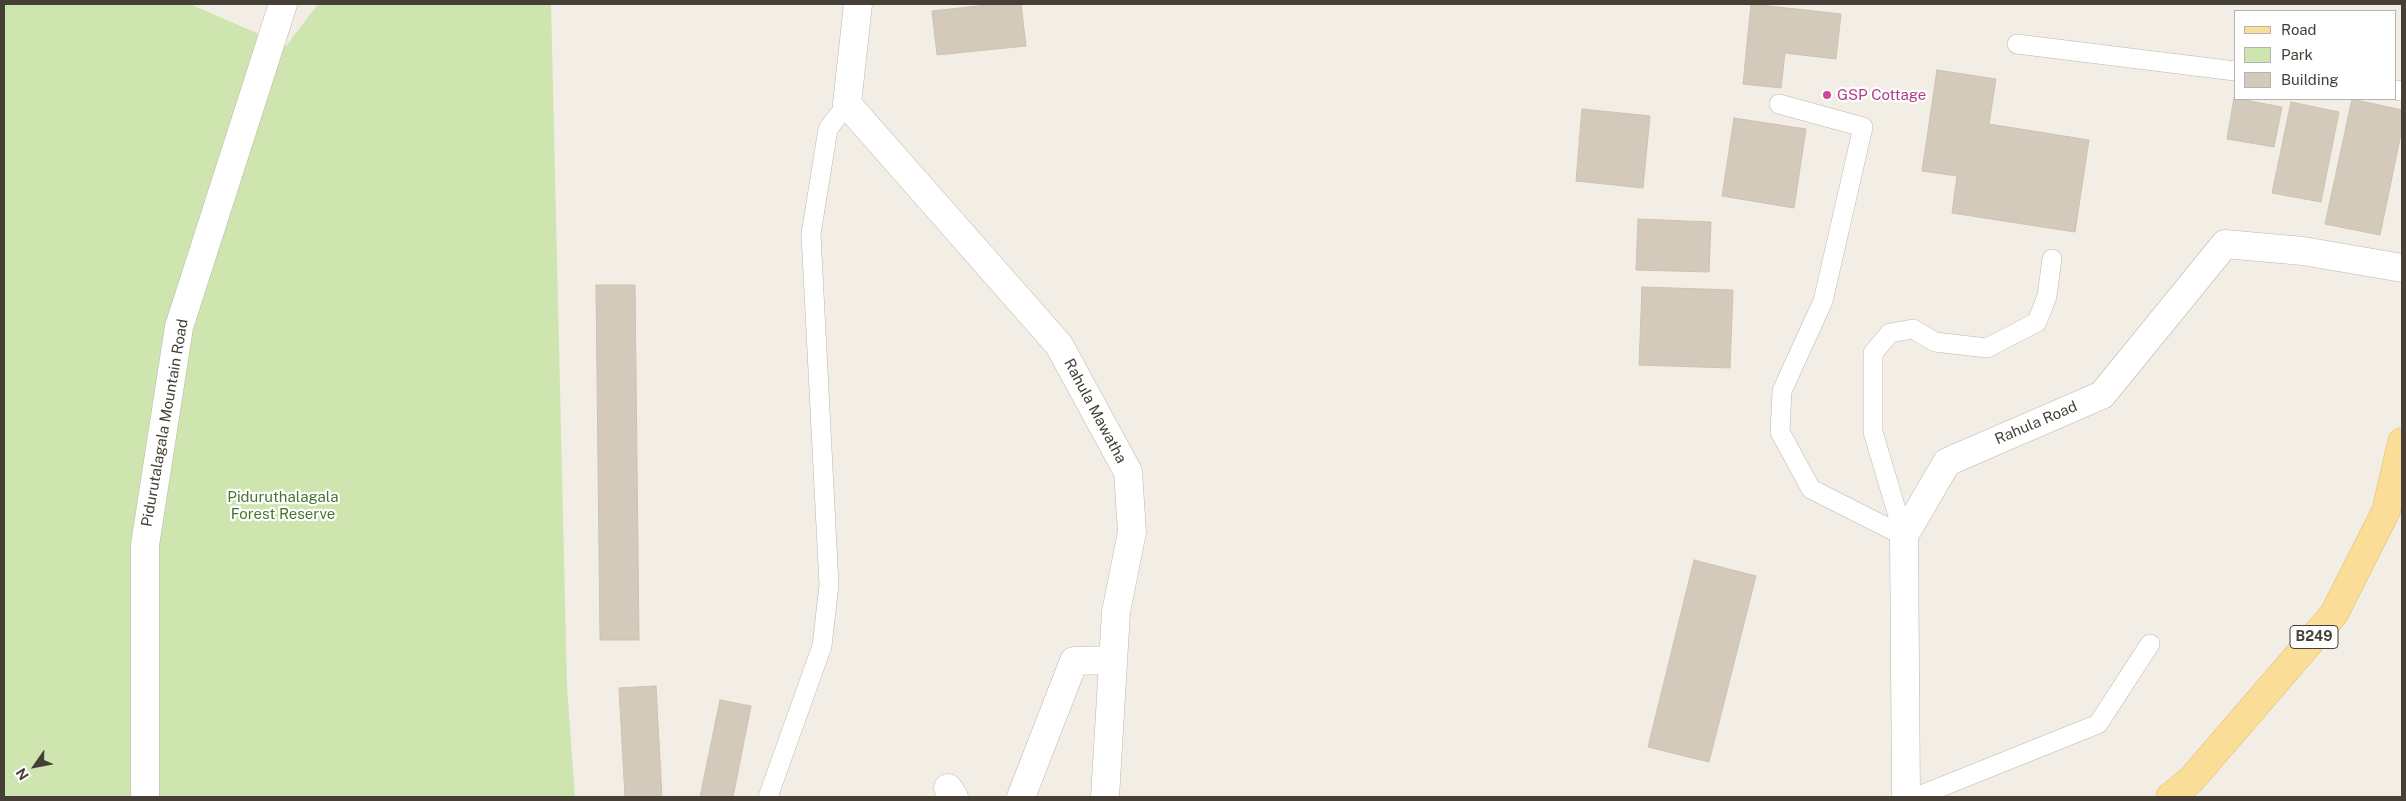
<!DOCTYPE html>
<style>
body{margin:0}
#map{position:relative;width:2406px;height:801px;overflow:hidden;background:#f2eee6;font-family:"Public Sans",sans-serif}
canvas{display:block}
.frame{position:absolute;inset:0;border:5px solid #453f36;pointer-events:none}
.legend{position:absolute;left:2234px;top:10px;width:162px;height:90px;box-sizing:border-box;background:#fff;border:1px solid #b5b2af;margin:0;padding:6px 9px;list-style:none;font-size:15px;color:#453f36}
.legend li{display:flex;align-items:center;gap:10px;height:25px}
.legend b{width:25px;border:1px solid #b5b2af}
.north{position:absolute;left:10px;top:741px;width:50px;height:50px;-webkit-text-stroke:4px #fff;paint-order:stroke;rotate:237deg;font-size:14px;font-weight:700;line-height:20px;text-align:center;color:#453f36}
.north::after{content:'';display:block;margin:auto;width:18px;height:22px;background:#453f36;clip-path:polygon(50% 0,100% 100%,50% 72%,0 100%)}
</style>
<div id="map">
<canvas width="2406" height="801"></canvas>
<div class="frame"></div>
<ul class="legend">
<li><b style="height:6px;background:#fadd97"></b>Road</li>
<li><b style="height:14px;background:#cee5b0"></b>Park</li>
<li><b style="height:14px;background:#d3cabc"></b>Building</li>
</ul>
<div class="north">N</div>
</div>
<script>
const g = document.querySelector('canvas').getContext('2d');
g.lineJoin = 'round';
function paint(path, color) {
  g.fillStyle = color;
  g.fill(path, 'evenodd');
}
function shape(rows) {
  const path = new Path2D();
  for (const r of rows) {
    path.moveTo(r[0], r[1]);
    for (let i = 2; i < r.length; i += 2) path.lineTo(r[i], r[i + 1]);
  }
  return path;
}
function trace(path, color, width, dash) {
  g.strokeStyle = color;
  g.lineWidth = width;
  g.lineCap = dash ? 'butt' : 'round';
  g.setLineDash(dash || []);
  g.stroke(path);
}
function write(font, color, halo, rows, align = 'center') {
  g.font = font + ' "Public Sans",sans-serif';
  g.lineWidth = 4.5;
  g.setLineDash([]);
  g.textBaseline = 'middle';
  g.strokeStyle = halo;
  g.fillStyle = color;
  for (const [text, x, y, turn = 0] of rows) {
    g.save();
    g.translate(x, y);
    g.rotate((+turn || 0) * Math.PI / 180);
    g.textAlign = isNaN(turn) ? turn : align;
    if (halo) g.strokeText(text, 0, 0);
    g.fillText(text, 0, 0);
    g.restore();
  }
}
paint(shape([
 [4,4,190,4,286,46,318,4,551,4,567,686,575,797,4,797]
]), '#cee5b0');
const building = shape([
 [996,4,1021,4,1026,46,937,55,932,11,996,4],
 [1751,4,1841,14,1836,59,1785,53,1781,88,1743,84,1751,4],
 [1937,70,1996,79,1989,124,2089,140,2075,232,1952,213,1957,176,1922,171,1937,70],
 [2234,98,2282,107,2274,147,2227,139,2234,98],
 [2352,99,2402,110,2402,129,2380,235,2325,224,2352,99],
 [2291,102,2339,112,2321,202,2272,193,2291,102],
 [1582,109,1650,116,1643,188,1576,181,1582,109],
 [1734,118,1806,129,1794,208,1722,196,1734,118],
 [1638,219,1711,222,1709,272,1636,270,1638,219],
 [596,285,635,285,639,640,600,640,596,285],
 [1642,287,1733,290,1730,368,1639,365,1642,287],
 [1694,560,1756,576,1709,762,1648,747,1694,560],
 [656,686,662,797,625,797,619,688,656,686],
 [720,700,751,706,733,797,700,797,720,700]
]);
paint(building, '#d3cabc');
trace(building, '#cec2af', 1);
const service = shape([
 [2017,44,2235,71],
 [2395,90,2402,91],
 [1779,104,1863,127,1823,301,1782,391,1780,432,1811,489,1904,536],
 [1904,536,1873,432,1873,353,1890,333,1913,329,1935,342,1987,348,2037,322,2047,296,2052,259],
 [768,797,822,646,829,585,811,234,828,129,847,104],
 [1916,797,2098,724,2150,644]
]);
const minor = shape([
 [858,4,847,104,1059,345,1128,472,1132,532,1116,612,1105,797],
 [948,788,954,797],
 [145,797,145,545,179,327,283,4],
 [1021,797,1074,661,1113,660],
 [1906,797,1904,536,1947,462,2102,395,2225,244,2303,251,2402,268]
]);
const primary = shape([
 [2170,797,2191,780,2334,614,2386,511,2402,442]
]);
trace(service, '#bdb6a9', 20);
trace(minor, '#bdb6a9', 29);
trace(primary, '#dfba67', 29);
trace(service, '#fff', 19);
trace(minor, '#fff', 28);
trace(primary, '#fadd97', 28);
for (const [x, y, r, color] of [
 [1827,95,5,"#d1479c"]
]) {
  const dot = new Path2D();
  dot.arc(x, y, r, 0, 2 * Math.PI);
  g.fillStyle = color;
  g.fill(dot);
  trace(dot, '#fff', 2);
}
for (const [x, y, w] of [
 [2314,637,48]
]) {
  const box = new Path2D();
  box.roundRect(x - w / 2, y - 11.5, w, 23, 4);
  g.fillStyle = '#fff';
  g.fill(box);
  trace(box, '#453f36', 1);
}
write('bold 14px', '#453f36', null, [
 ["B249",2314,637]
]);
write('15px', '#b23c85', '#fff', [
 ["GSP Cottage",1837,95]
], 'left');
write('15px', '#453f36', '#fff', [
 ["Rahula Mawatha",1095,411,62],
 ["Pidurutalagala Mountain Road",165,423,-80],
 ["Rahula Road",2036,423,-23]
]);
write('15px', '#47742b', '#fff', [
 ["Piduruthalagala",283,497],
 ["Forest Reserve",283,514]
]);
</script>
